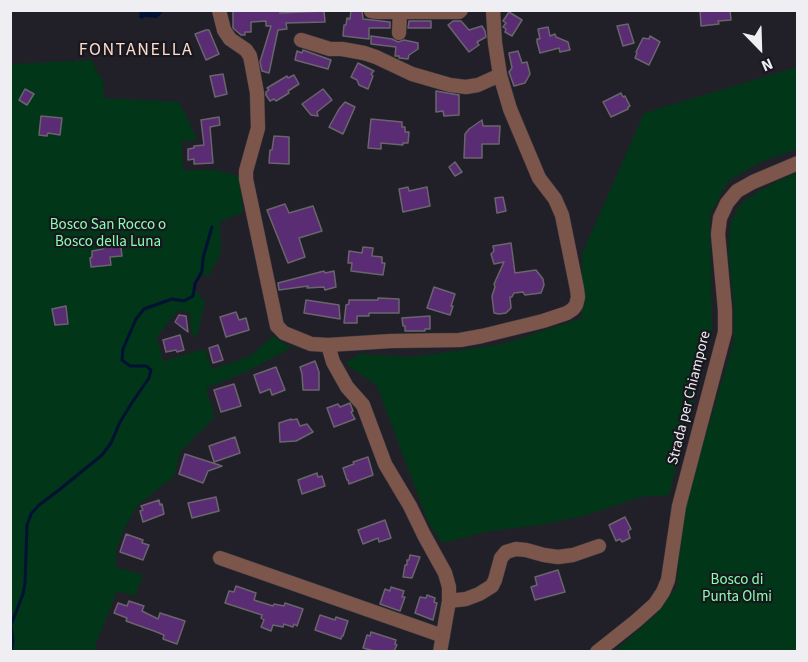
<!DOCTYPE html>
<style>
body{margin:0}
#map{position:relative;width:808px;height:662px;overflow:hidden;background:#212028;font-family:"Source Sans 3",sans-serif}
canvas{display:block}
.frame{position:absolute;inset:0;border:12px solid #efeef3;pointer-events:none}
.north{position:absolute;left:730px;top:18px;width:60px;height:60px;-webkit-text-stroke:4px #18171e;paint-order:stroke;rotate:157deg;font-size:16px;font-weight:700;line-height:24px;text-align:center;color:#efeef3}
.north::after{content:'';display:block;margin:auto;width:21px;height:27px;background:#efeef3;clip-path:polygon(50% 0,100% 100%,50% 72%,0 100%)}
</style>
<div id="map">
<canvas width="808" height="662"></canvas>
<div class="frame"></div>
<div class="north">N</div>
</div>
<script>
const g = document.querySelector('canvas').getContext('2d');
g.lineJoin = 'round';
function paint(path, color) {
  g.fillStyle = color;
  g.fill(path, 'evenodd');
}
function shape(rows) {
  const path = new Path2D();
  for (const r of rows) {
    path.moveTo(r[0], r[1]);
    for (let i = 2; i < r.length; i += 2) path.lineTo(r[i], r[i + 1]);
  }
  return path;
}
function trace(path, color, width, dash) {
  g.strokeStyle = color;
  g.lineWidth = width;
  g.lineCap = dash ? 'butt' : 'round';
  g.setLineDash(dash || []);
  g.stroke(path);
}
function write(font, color, halo, rows, align = 'center') {
  g.font = font + ' "Source Sans 3",sans-serif';
  g.lineWidth = 4.5;
  g.setLineDash([]);
  g.textBaseline = 'middle';
  g.strokeStyle = halo;
  g.fillStyle = color;
  for (const [text, x, y, turn = 0] of rows) {
    g.save();
    g.translate(x, y);
    g.rotate((+turn || 0) * Math.PI / 180);
    g.textAlign = isNaN(turn) ? turn : align;
    if (halo) g.strokeText(text, 0, 0);
    g.fillText(text, 0, 0);
    g.restore();
  }
}
paint(shape([
 [92,60,96,70,103,80,104,98,179,102,189,121,197,141,182,141,183,170,216,170,239,176,243,212,220,222,221,253,209,276,198,274,192,284,205,303,196,339,191,330,190,313,178,310,157,337,163,361,205,349,212,369,249,357,273,336,291,348,246,372,206,388,215,417,180,452,174,476,137,506,123,531,116,551,116,567,143,575,135,596,117,591,96,644,96,651,11,652,11,64],
 [797,67,797,149,761,162,728,181,710,215,712,330,669,495,641,497,584,516,539,525,490,531,442,543,428,522,377,386,345,363,360,354,412,357,503,344,582,318,582,254,644,113],
 [797,172,797,651,614,652,655,615,677,587,680,541,688,494,734,341,734,307,728,249,731,221,740,205,760,190]
]), '#023619');
paint(shape([
 [140,11,162,11,162,13,157,18,145,17,142,19,139,17]
]), '#013');
trace(shape([
 [11,652,13,642,11,625,23,594,25,583,27,525,31,514,39,505,59,490,102,455,111,443,120,422,133,401,149,378,151,370,146,366,130,366,122,360,123,349,136,319,144,309,172,299,184,301,193,296,195,284,202,271,203,258,212,227]
]), '#013', 3);
const building = shape([
 [233,10,274,10,280,11,280,13,324,11,325,22,286,23,287,29,278,30,269,73,262,71,260,62,271,26,266,26,266,21,251,22,251,32,245,32,245,35,241,35,233,28,233,10],
 [351,10,362,10,363,19,390,22,390,28,369,28,369,39,343,36,344,25,346,25,347,18,350,19,351,10],
 [700,10,730,10,731,20,718,21,719,24,701,26,700,10],
 [509,12,522,20,512,36,505,32,506,29,503,27,506,23,503,21,509,12],
 [409,21,431,21,431,28,408,28,409,21],
 [453,21,461,21,469,30,482,26,485,31,486,37,477,42,479,45,469,52,448,25,453,21],
 [628,24,634,43,623,46,617,26,628,24],
 [548,27,550,36,555,34,556,37,568,42,570,50,560,52,559,48,540,53,537,42,537,39,540,39,538,29,548,27],
 [206,30,209,30,219,54,206,60,195,34,206,30],
 [371,36,392,39,398,42,404,40,418,43,418,49,409,55,408,59,399,58,399,56,395,56,396,47,371,44,371,36],
 [650,36,660,42,649,65,635,58,637,53,636,52,643,38,649,39,650,36],
 [303,50,331,60,328,69,295,60,297,51,302,53,303,50],
 [518,51,522,63,527,62,530,74,525,83,514,86,509,72,512,68,509,53,518,51],
 [358,63,374,71,371,74,373,76,368,89,359,85,357,80,351,77,358,63],
 [223,74,227,94,215,97,210,76,223,74],
 [294,75,299,84,288,91,289,93,276,101,274,99,270,101,266,95,266,92,269,90,267,88,287,76,288,78,294,75],
 [25,89,34,94,27,105,19,100,25,89],
 [323,89,332,100,317,112,318,116,311,115,302,104,323,89],
 [436,91,459,95,459,115,444,116,443,111,436,112,436,91],
 [621,93,623,97,625,96,630,106,628,107,628,109,611,117,603,102,621,93],
 [345,102,355,107,343,134,329,127,339,109,345,102],
 [41,116,62,118,60,135,48,133,47,136,39,135,41,116],
 [219,117,220,125,210,127,213,163,194,164,194,159,188,160,188,149,194,148,194,146,204,145,201,120,219,117],
 [371,119,402,122,402,127,405,127,405,132,409,132,408,143,403,143,403,145,381,143,381,149,368,148,371,119],
 [482,120,483,126,500,126,499,144,482,144,482,158,464,158,465,134,469,129,482,120],
 [274,136,289,137,289,164,269,163,270,150,272,150,274,136],
 [455,162,462,172,455,176,449,167,455,162],
 [408,187,409,191,427,187,430,206,403,212,399,189,408,187],
 [503,197,506,211,497,213,495,198,503,197],
 [285,204,289,213,313,206,322,231,299,238,305,257,288,263,267,210,285,204],
 [120,239,122,256,110,257,111,265,91,267,90,258,92,257,92,251,103,249,101,241,120,239],
 [511,243,515,273,536,270,543,279,544,285,541,293,525,295,523,292,514,293,512,297,510,297,511,308,506,313,499,314,494,313,492,296,495,287,494,284,504,262,494,264,491,254,494,251,493,246,511,243],
 [363,247,373,248,372,256,382,257,382,263,385,263,383,275,351,271,352,263,348,263,349,251,362,253,363,247],
 [324,271,325,273,334,271,336,287,325,290,324,287,307,288,308,286,279,290,278,283,324,271],
 [434,287,455,294,451,306,453,306,450,315,427,308,434,287],
 [378,298,399,299,399,313,369,313,369,316,357,316,357,323,344,323,346,305,349,304,349,300,378,300,378,298],
 [306,300,339,305,340,319,304,313,306,300],
 [66,306,68,324,55,325,52,309,66,306],
 [236,312,239,320,246,318,249,330,226,337,220,317,236,312],
 [179,315,186,316,188,332,175,322,179,315],
 [430,316,430,329,425,329,425,331,405,331,405,326,403,326,402,318,430,316],
 [180,335,184,350,177,352,176,350,166,352,163,340,180,335],
 [218,345,223,360,213,363,209,348,218,345],
 [315,361,319,372,319,390,303,390,302,374,300,367,315,361],
 [276,367,285,390,272,395,270,389,260,393,254,375,276,367],
 [234,384,241,406,221,412,214,390,234,384],
 [350,403,353,411,351,412,355,419,334,427,327,408,338,404,340,407,350,403],
 [291,419,291,420,297,419,300,426,307,424,313,432,296,441,280,442,279,423,291,419],
 [235,437,240,453,214,462,209,446,235,437],
 [185,454,222,466,208,471,203,483,179,474,185,454],
 [368,457,373,475,349,484,348,480,347,480,343,468,354,464,353,462,368,457],
 [317,473,318,477,322,476,325,486,302,494,298,480,317,473],
 [216,497,219,511,192,518,188,503,216,497],
 [159,500,160,505,162,504,164,514,143,522,140,511,143,510,141,506,159,500],
 [625,517,631,529,628,531,630,538,622,542,620,539,616,541,609,525,625,517],
 [385,520,391,538,379,542,378,538,363,544,358,530,385,520],
 [126,534,143,540,142,543,149,545,143,560,120,552,126,534],
 [410,555,420,557,412,578,403,577,405,565,407,565,407,560,409,560,410,555],
 [558,570,565,592,535,600,531,587,537,585,535,577,558,570],
 [236,586,256,593,254,600,273,606,274,604,284,606,285,603,303,609,297,626,294,624,293,627,284,624,283,627,273,625,271,631,261,627,264,620,261,618,262,615,225,603,229,591,234,592,236,586],
 [391,587,404,591,402,597,405,597,400,611,380,604,385,589,390,591,391,587],
 [427,595,435,598,434,602,437,603,433,620,415,613,420,597,426,598,427,595],
 [129,601,144,606,142,611,158,619,160,613,185,621,177,644,163,639,164,635,154,631,126,621,127,618,114,613,118,603,127,606,129,601],
 [320,615,335,620,336,617,348,621,343,636,342,636,341,639,315,630,320,615],
 [371,632,396,640,395,644,397,645,394,651,375,651,363,648,367,635,370,636,371,632]
]);
paint(building, '#592c73');
trace(building, '#6a656d', 1.5);
const minor = shape([
 [219,10,224,30,230,39,246,50,250,56,252,66,257,93,258,128,246,171,246,179,277,326,284,333,311,344,328,345,333,362,347,387,363,405,385,464,410,506,424,535,445,573,449,587,449,601,440,652],
 [371,11,378,12,459,12,461,10],
 [399,33,400,12],
 [301,40,330,49,342,49,364,53,376,57,412,74,450,85,466,87,478,85,500,75],
 [328,345,391,341,460,340,482,336,543,321,567,313,573,309,576,305,578,297,577,289,562,215,555,199,539,178,510,109,500,75,495,43,493,10],
 [220,558,443,636],
 [449,601,466,599,479,594,492,586,495,580,501,558,506,552,516,549,526,550,544,555,558,557,573,555,599,546],
 [597,652,636,621,655,604,663,592,668,580,679,506,725,332,725,310,718,234,720,218,727,203,737,191,753,182,798,163]
]);
trace(minor, '#3e3d44', 15);
trace(minor, '#7d564b', 14);
write('15px', '#89feb0', '#18171e', [
 ["Bosco San Rocco o",108,226],
 ["Bosco della Luna",108,243],
 ["Bosco di",737,581],
 ["Punta Olmi",737,598]
]);
write('15px', '#efeef3', '#18171e', [
 ["Strada per Chiampore",690,398,-76]
]);
g.letterSpacing = '1.5px';
write('18px', '#fbdccd', '#18171e', [
 ["FONTANELLA",136,51]
]);
g.letterSpacing = '0px';
</script>
